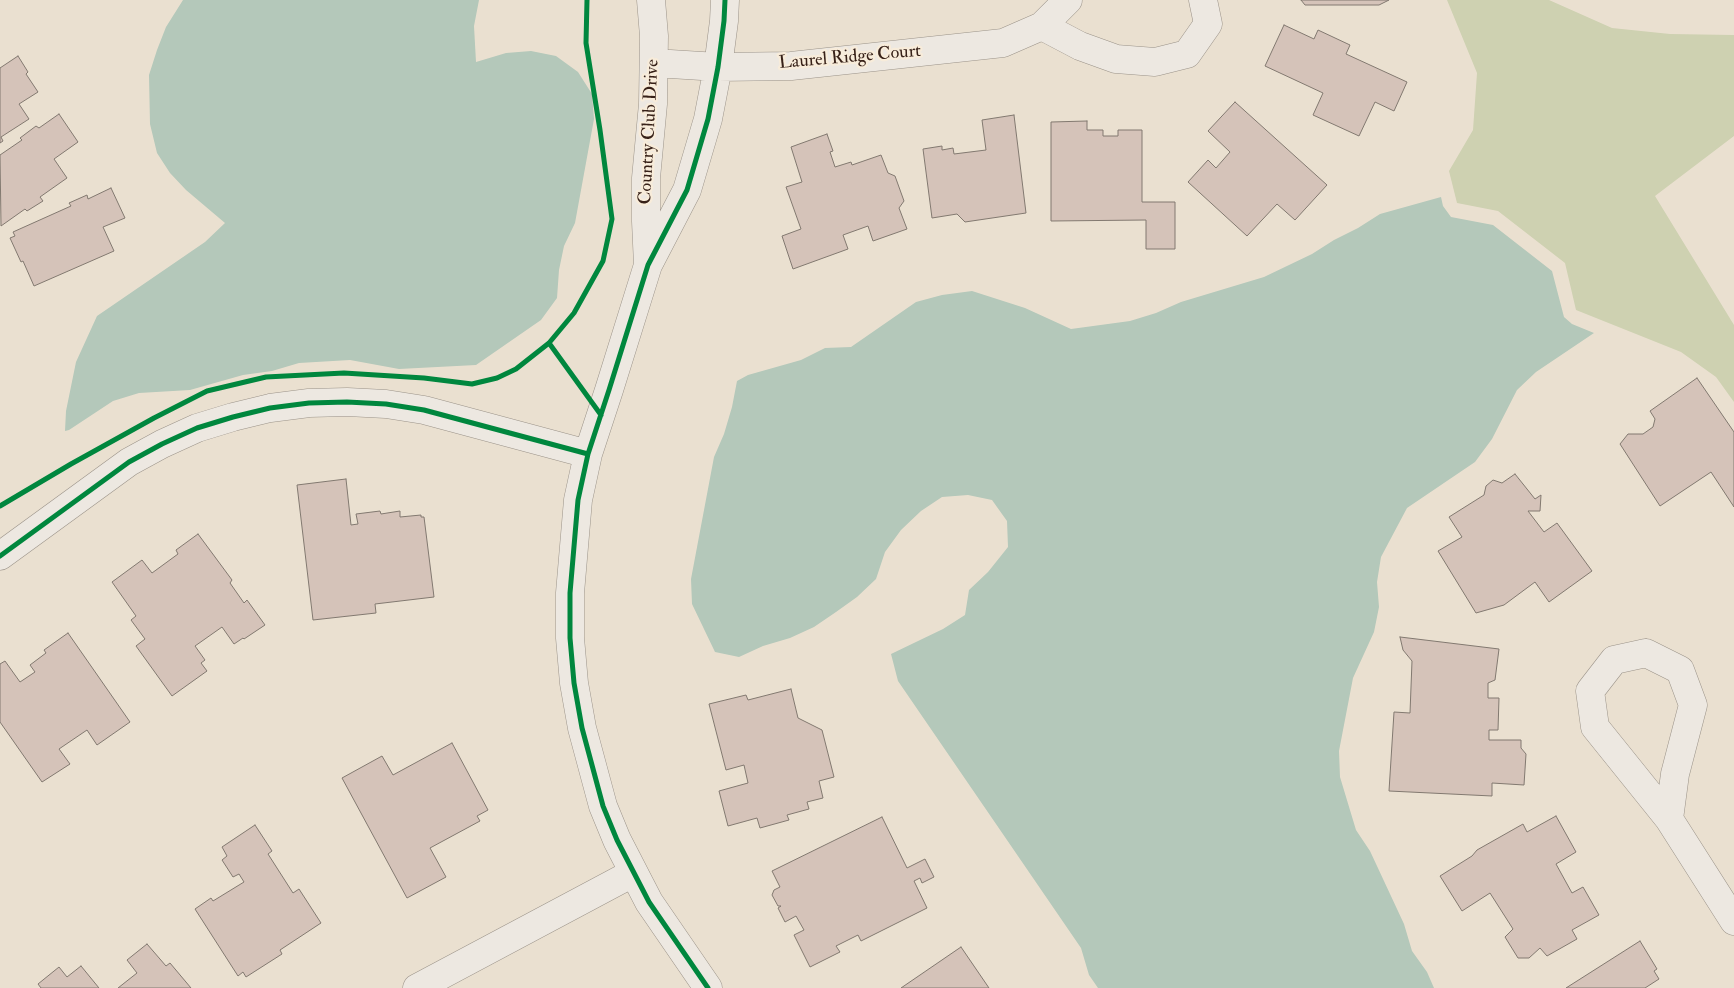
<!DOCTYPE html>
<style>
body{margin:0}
canvas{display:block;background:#eae0d0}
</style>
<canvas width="1734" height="988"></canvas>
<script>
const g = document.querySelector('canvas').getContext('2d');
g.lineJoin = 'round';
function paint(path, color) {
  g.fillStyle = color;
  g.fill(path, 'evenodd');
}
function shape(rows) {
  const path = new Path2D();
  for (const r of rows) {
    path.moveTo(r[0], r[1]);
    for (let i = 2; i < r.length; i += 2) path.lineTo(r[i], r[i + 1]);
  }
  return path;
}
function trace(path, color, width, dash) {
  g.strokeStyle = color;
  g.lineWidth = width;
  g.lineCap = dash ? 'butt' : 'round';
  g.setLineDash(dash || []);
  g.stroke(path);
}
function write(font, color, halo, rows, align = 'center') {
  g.font = font + ' "IM FELL Double Pica",serif';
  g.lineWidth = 4.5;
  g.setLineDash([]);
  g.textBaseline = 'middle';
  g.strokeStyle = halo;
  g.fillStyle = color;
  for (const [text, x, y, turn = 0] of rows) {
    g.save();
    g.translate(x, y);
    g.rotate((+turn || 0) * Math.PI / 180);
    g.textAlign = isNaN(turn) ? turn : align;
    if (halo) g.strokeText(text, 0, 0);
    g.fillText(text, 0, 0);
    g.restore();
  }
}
paint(shape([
 [1447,0,1549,0,1612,28,1670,34,1734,35,1734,136,1655,196,1734,325,1734,402,1716,377,1681,352,1576,310,1565,263,1498,211,1457,203,1449,171,1473,130,1477,73]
]), '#ced1b1');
paint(shape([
 [183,0,479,0,474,26,476,62,506,53,531,51,556,56,578,72,592,94,594,119,575,223,564,246,559,270,557,298,541,320,476,365,399,369,350,360,299,363,272,371,243,375,190,390,139,393,113,401,69,430,65,431,66,411,76,362,97,316,205,242,225,223,186,190,170,173,157,153,150,124,149,75,157,50,166,27],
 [1441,197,1443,206,1451,217,1493,225,1552,271,1564,317,1572,324,1594,333,1536,372,1517,390,1492,439,1475,462,1407,508,1381,557,1377,582,1379,607,1374,632,1353,678,1339,751,1340,777,1356,830,1370,851,1404,924,1412,951,1427,972,1434,988,1098,988,1089,975,1081,948,898,681,891,654,943,629,965,615,969,590,988,572,1008,547,1007,521,992,500,968,495,942,497,921,511,901,530,885,552,876,579,857,597,836,612,814,627,790,638,763,646,739,657,715,652,692,604,691,579,714,457,724,434,732,407,737,381,748,375,801,360,825,348,851,347,916,302,942,295,972,291,1025,308,1071,329,1130,321,1156,313,1181,302,1264,277,1312,254,1334,240,1358,228,1380,214]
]), '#b4c8ba');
const building = shape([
 [1301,0,1389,0,1379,5,1305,5,1301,0],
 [1284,25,1314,39,1318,30,1350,45,1346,54,1407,82,1394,111,1375,102,1359,136,1313,115,1323,93,1265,66,1284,25],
 [18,56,28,72,26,74,38,92,19,104,29,119,1,137,3,141,0,143,0,68,18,56],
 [1235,102,1327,185,1295,220,1277,204,1247,236,1188,182,1208,160,1216,168,1230,152,1208,131,1235,102],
 [59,114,78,142,54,159,67,178,40,197,43,201,27,211,25,209,1,226,0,155,22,140,20,138,36,126,39,128,59,114],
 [1014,115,1026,213,965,222,957,214,932,218,923,149,942,146,942,150,953,148,954,154,986,150,982,120,1014,115],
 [1087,121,1087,130,1103,130,1103,136,1118,136,1118,130,1142,130,1142,202,1175,202,1175,249,1146,249,1146,220,1051,221,1051,122,1087,121],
 [827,134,833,151,830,152,835,167,851,162,852,165,881,155,888,173,895,176,904,201,899,208,907,229,873,241,868,226,843,235,848,249,793,269,782,236,801,229,786,187,802,182,791,147,827,134],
 [111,188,125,218,103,227,114,251,34,286,23,261,21,262,10,238,15,236,13,232,71,206,69,203,87,195,88,199,111,188],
 [1697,378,1734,432,1734,507,1711,472,1660,506,1620,444,1628,434,1643,434,1653,427,1655,419,1650,411,1697,378],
 [1515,474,1535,499,1541,495,1540,511,1528,511,1544,532,1557,523,1592,571,1549,602,1535,582,1504,605,1476,613,1438,551,1462,537,1449,517,1484,495,1486,486,1493,480,1502,483,1515,474],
 [346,479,351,525,358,524,356,514,380,511,381,514,400,511,400,517,421,515,421,517,424,517,434,597,375,604,376,613,313,620,297,485,346,479],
 [198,534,232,580,230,583,244,603,247,600,265,625,244,639,243,638,234,644,222,627,195,646,205,660,201,663,207,671,172,696,136,646,145,639,131,620,136,616,112,582,142,560,152,573,178,554,176,550,198,534],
 [68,633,130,722,97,745,87,730,59,749,70,764,42,782,0,722,0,664,5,661,20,682,35,672,30,665,46,653,44,650,68,633],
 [1400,637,1499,649,1495,680,1488,683,1488,698,1499,698,1498,730,1489,730,1489,740,1521,740,1521,748,1526,754,1524,785,1492,783,1492,796,1389,791,1394,712,1410,713,1412,661,1403,650,1400,637],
 [791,689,798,718,822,730,834,777,819,781,823,798,807,802,809,809,787,815,789,820,760,828,757,818,728,826,719,791,748,783,744,765,726,770,709,704,746,695,748,700,791,689],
 [452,743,488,810,477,816,480,821,430,848,446,877,407,898,342,778,382,756,393,775,452,743],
 [1556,816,1576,852,1556,864,1572,893,1583,887,1599,915,1572,930,1577,939,1547,956,1540,948,1529,958,1518,958,1505,937,1513,929,1490,893,1462,911,1440,876,1472,856,1477,850,1523,824,1527,832,1556,816],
 [882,817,907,868,925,859,934,877,922,883,920,878,914,881,927,908,861,941,858,935,836,946,840,952,810,967,794,935,804,930,796,916,785,922,778,908,781,906,778,906,772,895,774,890,780,887,772,871,882,817],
 [255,825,272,851,268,854,293,893,299,889,321,923,280,950,282,954,246,977,243,972,238,976,195,909,211,898,213,901,244,882,239,874,233,877,222,860,227,856,222,847,255,825],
 [1640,941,1657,969,1654,971,1659,979,1645,988,1566,988,1640,941],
 [147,944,166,966,170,963,191,988,118,988,137,973,127,960,147,944],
 [961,947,989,988,901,988,961,947],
 [81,966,99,988,41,988,38,984,59,967,67,977,81,966]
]);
paint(building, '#d5c3b9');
trace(building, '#827970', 1);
const minor = shape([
 [1042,26,1080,46,1116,59,1155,62,1187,54,1208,24,1203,0],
 [654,63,718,67,791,66,1003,43,1042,26,1068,0],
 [648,265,646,221,646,178,653,104,654,36,651,0],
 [0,556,129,462,162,444,197,428,233,417,270,408,309,403,347,402,386,404,424,410,588,454],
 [1646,653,1680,670,1693,705,1675,774,1669,819,1595,727,1590,691,1614,660,1646,653],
 [1669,819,1734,921],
 [417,988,633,873],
 [708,988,649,902,617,840,603,806,582,728,574,683,570,638,570,593,578,500,588,454,609,390,648,265,687,190,708,119,718,67,724,21,725,0]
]);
trace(minor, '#9b9389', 29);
trace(minor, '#ede8e1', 28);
trace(shape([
 [549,343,601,415],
 [0,506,71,464,154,418,207,391,266,377,344,373,424,378,472,384,497,378,516,369,549,343,574,313,603,261,612,219,600,130,586,43,587,0],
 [0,556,129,462,162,444,197,428,233,417,270,408,309,403,347,402,386,404,424,410,588,454],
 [708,988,649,902,617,840,603,806,582,728,574,683,570,638,570,593,578,500,588,454,609,390,648,265,687,190,708,119,718,67,724,21,725,0]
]), '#00873e', 5);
write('18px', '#372118', '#f8ecda', [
 ["Laurel Ridge Court",850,58,-5],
 ["Country Club Drive",650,132,-87]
]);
</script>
